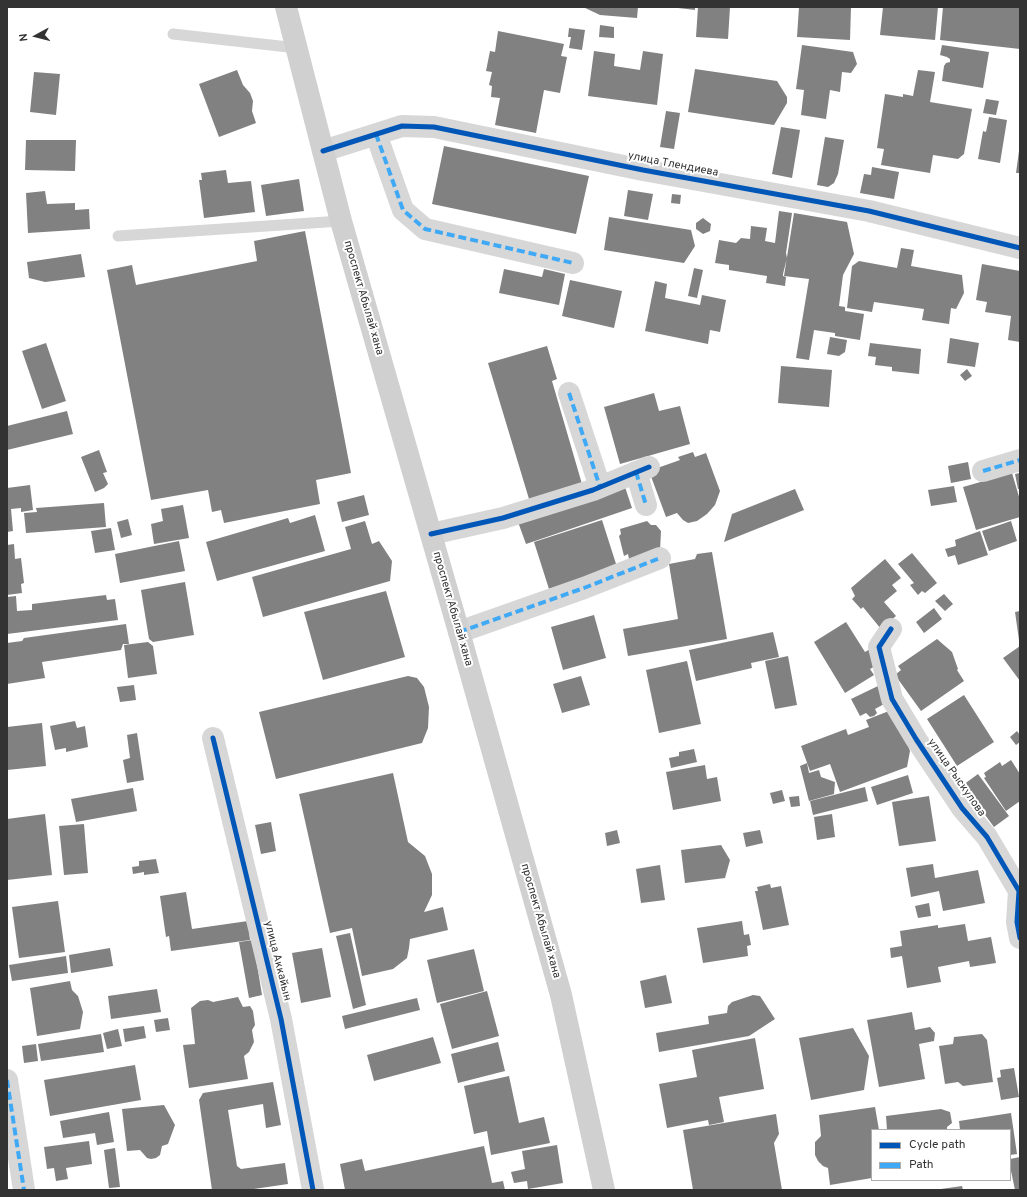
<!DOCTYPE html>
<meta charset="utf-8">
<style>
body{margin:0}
#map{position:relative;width:1027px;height:1197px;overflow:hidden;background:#fff;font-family:Overpass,sans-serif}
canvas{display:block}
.frame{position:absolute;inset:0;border:8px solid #333;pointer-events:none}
.legend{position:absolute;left:871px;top:1129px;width:140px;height:52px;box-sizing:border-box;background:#fff;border:1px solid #adadad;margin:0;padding:5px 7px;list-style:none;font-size:12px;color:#333}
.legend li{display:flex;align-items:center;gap:8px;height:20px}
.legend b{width:20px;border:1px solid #adadad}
.north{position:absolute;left:16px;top:16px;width:40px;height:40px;-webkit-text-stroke:3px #fff;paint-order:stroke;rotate:263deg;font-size:11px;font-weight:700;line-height:16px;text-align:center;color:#333}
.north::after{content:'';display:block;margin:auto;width:14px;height:18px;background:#333;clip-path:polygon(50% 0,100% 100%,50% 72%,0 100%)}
</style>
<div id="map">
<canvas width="1027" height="1197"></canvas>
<div class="frame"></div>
<ul class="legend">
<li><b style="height:5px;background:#0057b8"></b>Cycle path</li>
<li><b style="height:5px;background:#3fa9f5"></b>Path</li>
</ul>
<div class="north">N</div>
</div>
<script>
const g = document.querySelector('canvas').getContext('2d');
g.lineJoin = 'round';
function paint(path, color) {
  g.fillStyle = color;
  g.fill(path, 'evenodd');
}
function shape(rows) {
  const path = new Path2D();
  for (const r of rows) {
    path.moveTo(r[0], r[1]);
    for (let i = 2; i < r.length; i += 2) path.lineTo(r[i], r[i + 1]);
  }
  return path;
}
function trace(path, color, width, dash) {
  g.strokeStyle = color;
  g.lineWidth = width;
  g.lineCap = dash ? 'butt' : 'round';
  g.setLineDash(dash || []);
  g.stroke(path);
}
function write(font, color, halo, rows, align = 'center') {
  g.font = font + ' Overpass,sans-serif';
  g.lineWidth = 4;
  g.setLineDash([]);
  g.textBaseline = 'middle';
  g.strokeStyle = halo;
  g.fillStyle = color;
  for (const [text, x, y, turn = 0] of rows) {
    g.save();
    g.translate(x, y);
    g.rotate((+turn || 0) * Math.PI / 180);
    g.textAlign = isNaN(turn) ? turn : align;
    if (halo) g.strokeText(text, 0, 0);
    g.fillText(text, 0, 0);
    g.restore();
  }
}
paint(shape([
 [583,7,638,7,637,18,600,15],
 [679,7,695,7,695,10,678,8],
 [698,7,730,7,728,39,696,37],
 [799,7,851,7,850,40,797,37],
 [883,7,938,7,935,40,880,35],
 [943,7,1020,7,1020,49,940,40],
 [600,25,614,27,614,38,599,37],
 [569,28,585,30,582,50,569,48,571,37,568,37],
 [498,31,564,44,561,56,567,57,560,93,544,90,536,133,495,125,500,98,491,97,492,86,489,85,492,72,486,71,490,51,495,52],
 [802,45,853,52,857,64,851,73,842,72,840,92,830,90,826,119,801,115,804,90,796,89],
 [942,45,989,52,983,88,942,81,944,66,946,63,950,62,950,59,947,57,940,55],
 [594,51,615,54,614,66,640,70,643,51,663,54,657,105,588,96],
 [695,69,777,81,787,97,787,103,774,125,688,112],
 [237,70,243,85,250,93,253,101,252,111,256,123,219,137,199,84],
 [918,70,935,72,930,102,972,109,964,154,958,159,933,155,930,173,881,165,884,149,877,148,885,94,903,97,903,94,913,96],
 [34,72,60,74,56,115,30,112],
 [986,99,999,101,996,115,983,113],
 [666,111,680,113,674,149,660,147],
 [989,117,1007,120,1000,163,978,159,983,131,986,132],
 [781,127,800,130,792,178,772,174],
 [825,137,844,140,838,174,834,183,828,187,817,185],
 [26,140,76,140,75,171,25,170],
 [444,146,589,176,576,234,432,204],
 [1019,151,1020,151,1020,173,1016,173],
 [872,167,899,172,894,199,860,193,864,174,871,175],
 [226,170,228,183,251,181,255,212,204,218,199,180,202,180,201,173],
 [299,179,304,211,266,216,261,185],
 [628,190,653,194,648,220,624,216],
 [45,191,47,204,75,203,75,210,89,209,90,229,28,233,26,193],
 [672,194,681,195,680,204,671,203],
 [779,211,792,213,786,253,787,258,783,274,783,276,786,277,785,286,766,283,767,276,729,270,729,265,715,263,719,240,736,243,741,238,750,239,751,226,767,228,765,241,775,243],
 [794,213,847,222,854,254,843,275,839,306,845,307,845,311,864,314,860,340,835,336,835,333,814,330,809,360,796,358,809,279,784,276],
 [609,217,691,230,695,246,684,263,604,250],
 [703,218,711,224,710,231,703,234,696,229,696,223],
 [305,231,351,473,316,480,320,504,224,523,221,510,212,512,208,490,151,500,107,270,132,265,136,285,257,261,254,241],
 [901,248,914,250,911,266,962,275,964,293,956,309,951,308,949,324,922,320,924,309,874,302,872,312,847,308,852,266,859,261,897,268],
 [81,254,85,277,45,282,29,278,27,262],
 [982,264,1020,271,1020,342,1008,340,1011,316,985,312,987,302,976,300],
 [694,268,703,270,697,298,688,296],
 [504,269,542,277,544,269,565,274,559,305,499,293],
 [570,280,622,291,614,328,562,316],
 [655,281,667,284,665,298,700,305,702,295,726,300,720,332,710,330,708,344,645,331],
 [830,337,847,340,845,352,839,356,827,354],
 [950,338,979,343,975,367,947,363],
 [46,343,66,401,42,409,22,351],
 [870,343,921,349,919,374,892,371,892,367,875,365,876,357,868,356],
 [547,346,557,379,552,381,582,484,529,499,488,363],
 [781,366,832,370,829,407,778,403],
 [967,369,972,376,965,381,960,375],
 [654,393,659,411,680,406,690,444,620,464,604,407],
 [67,411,73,434,7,450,7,426],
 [99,450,107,472,103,473,108,484,104,488,95,492,81,457],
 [693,452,695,457,706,453,720,491,715,505,707,514,697,521,688,523,683,520,677,513,666,517,649,471,680,460,678,457],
 [968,462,971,479,951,483,948,466],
 [1012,473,1020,500,1020,517,976,530,963,487],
 [1020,473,1020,489,1018,489,1015,474],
 [30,485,33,510,21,512,21,508,11,509,13,531,7,532,7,488],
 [954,486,957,502,931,506,928,490],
 [625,487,632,508,526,544,518,522],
 [795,489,804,510,724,542,732,514],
 [364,495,369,515,342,522,337,502],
 [104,503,106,527,26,533,24,513,37,512,36,508],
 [183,505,189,538,154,544,151,524,163,521,161,509],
 [315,515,325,551,217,581,206,542,288,518,290,523],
 [128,519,132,535,121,538,117,522],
 [602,520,617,567,549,589,534,542],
 [365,521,372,544,379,541,392,561,390,581,263,617,252,577,351,549,345,527],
 [647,521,651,525,656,525,661,531,660,551,629,559,628,554,624,556,619,536,621,534,620,529],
 [1011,521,1017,541,989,551,982,531],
 [111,528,115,550,95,553,91,531],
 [980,531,988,555,958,565,955,555,948,557,945,549,956,546,955,540],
 [179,541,185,571,120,583,115,554],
 [14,544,15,559,21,558,24,583,21,584,22,593,7,595,7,545],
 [712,552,727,639,628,656,623,629,678,619,669,564,695,559,697,554],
 [912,553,937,583,925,593,922,591,918,595,910,585,914,583,898,564],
 [885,559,901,578,892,585,897,591,884,602,896,616,881,629,863,607,861,609,852,599,855,596,851,588],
 [185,582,194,635,153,642,149,639,141,590],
 [386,591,405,657,323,680,304,612],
 [944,594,953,604,945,611,935,601],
 [106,595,107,600,115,599,118,620,7,634,7,597,16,596,17,611,32,610,32,604],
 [934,608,942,619,924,633,916,622],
 [1020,611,1020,640,1019,640,1015,612],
 [594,615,606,658,563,670,551,627],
 [846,622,865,652,870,649,879,664,870,669,874,675,845,693,814,642],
 [126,624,129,644,123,644,121,650,42,662,45,678,7,684,7,643,22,641,24,638],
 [773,632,779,657,751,663,752,668,696,681,689,650],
 [937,639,952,652,958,669,957,670,964,681,921,711,895,675,901,670,898,666],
 [148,642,153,646,157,674,128,678,124,645],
 [1020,646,1020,681,1003,658],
 [788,656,797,705,775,709,765,661],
 [687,661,701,724,659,733,646,670],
 [408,676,417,678,424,687,429,707,428,728,422,743,276,779,259,712],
 [581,676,590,705,562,713,553,684],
 [134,685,136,700,120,702,117,687],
 [878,686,886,703,875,709,877,713,874,716,870,717,866,713,860,716,851,699],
 [964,695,994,742,957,766,927,719],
 [894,709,910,751,907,767,840,792,830,764,810,771,801,746,846,729,848,735,869,727,866,720],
 [75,721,77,728,85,726,88,747,66,752,66,748,55,750,50,726],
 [42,723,46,766,7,770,7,727],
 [1017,731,1020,735,1020,742,1016,745,1010,737],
 [137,733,144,780,127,783,123,760,130,758,127,735],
 [694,749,697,762,671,768,669,758,679,756,679,752],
 [1011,760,1020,774,1020,801,1006,811,984,778,986,777,984,773,1000,762,1002,766],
 [807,763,809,773,819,770,821,777,835,782,834,794,809,801,800,766],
 [705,765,707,779,717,777,721,801,673,810,666,772],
 [393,773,408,842,425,856,432,874,432,895,424,912,443,907,448,930,410,939,409,948,407,958,393,969,362,976,352,928,330,933,299,794],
 [978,774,1009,816,994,827,963,785],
 [908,775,913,793,877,805,871,787],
 [865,787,868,801,813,815,810,801],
 [133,788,137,811,76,822,71,799],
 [782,790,785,801,773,804,770,793],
 [799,796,800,806,791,807,789,797],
 [929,796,936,841,899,846,892,802],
 [45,814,52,875,7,880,7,819],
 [832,814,835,837,817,840,814,817],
 [271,822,276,851,261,854,255,825],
 [84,824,88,873,64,875,59,826],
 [617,830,620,843,607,846,605,833],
 [760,830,763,843,746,847,743,833],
 [721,845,730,860,725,878,685,883,681,850],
 [156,859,159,873,144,875,144,872,133,874,132,867,139,866,139,861],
 [933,864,935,878,978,870,985,903,943,911,939,891,911,897,906,868],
 [660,865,665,900,641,903,636,869],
 [770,884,771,888,781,886,789,925,763,930,755,891,758,891,757,887],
 [186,892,192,929,248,921,250,940,171,951,169,936,166,937,160,896],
 [58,901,65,952,19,958,12,907],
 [929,903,931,916,918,918,915,906],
 [742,921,744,935,749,934,751,945,747,946,748,956,703,963,697,928],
 [965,924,968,941,991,937,996,963,970,967,969,961,938,967,941,982,907,988,902,956,891,958,890,948,902,946,900,931,938,925,938,928],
 [350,933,366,1005,353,1009,336,936],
 [253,940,262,995,249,998,239,942],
 [110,948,113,966,71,973,69,955],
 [322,948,331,997,301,1003,292,953],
 [474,949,484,991,437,1003,427,960],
 [66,956,68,973,12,981,9,965],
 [666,975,672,1003,645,1008,640,981],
 [70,981,72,990,78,996,83,1012,80,1029,37,1036,30,988],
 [157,989,161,1012,111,1019,108,996],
 [487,991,499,1036,452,1049,440,1004],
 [753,995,760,996,775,1019,749,1036,659,1052,656,1033,709,1024,708,1016,727,1013,728,1006,732,1002],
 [238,997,243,1007,250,1006,253,1011,255,1025,252,1030,254,1042,249,1052,244,1056,248,1079,189,1088,183,1045,195,1044,191,1008,200,1001,208,1000,213,1002],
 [417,998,420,1010,345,1029,342,1016],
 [912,1012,915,1030,930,1027,935,1033,934,1041,919,1044,925,1079,879,1087,867,1020],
 [168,1018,170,1030,156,1032,154,1020],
 [144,1026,146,1038,125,1042,123,1029],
 [853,1028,869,1056,864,1090,811,1100,799,1038],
 [118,1029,122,1046,107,1049,103,1033],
 [101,1034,104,1052,41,1061,38,1044],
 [982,1034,987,1040,993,1082,963,1086,958,1082,945,1084,939,1046,953,1044,954,1037],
 [433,1037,441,1063,374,1081,367,1055],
 [755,1038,764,1089,719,1097,724,1122,709,1125,708,1120,667,1128,659,1084,697,1077,692,1050],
 [498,1042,505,1071,458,1083,451,1054],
 [36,1044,38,1061,24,1063,22,1046],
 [135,1065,141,1100,50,1116,44,1080],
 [1014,1068,1019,1097,1001,1100,997,1078,1001,1077,1000,1070],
 [509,1076,519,1123,544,1117,550,1143,491,1155,487,1131,474,1134,464,1086],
 [273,1082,281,1125,266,1128,263,1104,228,1110,237,1166,241,1169,285,1163,288,1184,247,1190,212,1190,199,1100,203,1093],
 [164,1105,175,1125,168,1144,162,1146,160,1155,156,1158,151,1159,147,1158,140,1150,127,1151,122,1109],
 [875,1107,879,1130,872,1130,872,1178,830,1185,828,1168,823,1166,818,1161,815,1155,815,1142,821,1136,819,1115],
 [941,1109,950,1112,952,1123,947,1127,947,1130,887,1130,886,1116],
 [109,1112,114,1142,97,1145,95,1133,63,1138,60,1121],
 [1011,1113,1017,1154,1010,1155,1010,1130,960,1130,959,1121],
 [776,1114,779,1134,774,1143,782,1190,693,1190,683,1130],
 [89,1141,92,1164,66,1168,68,1179,56,1181,54,1168,47,1169,44,1147],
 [557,1145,563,1183,528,1189,527,1181,514,1183,511,1172,525,1169,522,1151],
 [484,1146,492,1183,503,1181,505,1190,345,1190,340,1164,362,1159,365,1171],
 [115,1148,120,1187,109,1188,104,1150],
 [1020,1157,1020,1190,1015,1190,1010,1166,1010,1159],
 [962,1186,963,1190,941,1190,941,1189]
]), '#818181');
trace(shape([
 [173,34,297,48],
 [118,236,341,221]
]), '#d7d7d7', 11);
trace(shape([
 [376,134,403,210,425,229,573,263],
 [323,151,402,126,434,127,643,170,869,211,1020,248],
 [569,393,600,487],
 [983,471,1020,460],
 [636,472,646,505],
 [431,534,503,518,593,490,649,467],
 [891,629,879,647,892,699,916,739,962,808,987,837,1019,891,1017,922,1020,938],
 [459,632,584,588,660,558],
 [213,738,281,1019,313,1190],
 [7,1080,24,1190]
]), '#d7d7d7', 22);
trace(shape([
 [286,7,341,221,459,632,561,995,604,1190]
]), '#d0d0d0', 22);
trace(shape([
 [376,134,403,210,425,229,573,263],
 [569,393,600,487],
 [983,471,1020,460],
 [636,472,646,505],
 [459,632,584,588,660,558],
 [7,1080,24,1190]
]), '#3fa9f5', 4, [8, 4]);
trace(shape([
 [323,151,402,126,434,127,643,170,869,211,1020,248],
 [431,534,503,518,593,490,649,467],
 [891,629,879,647,892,699,916,739,962,808,987,837,1019,891,1017,922,1020,938],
 [213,738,281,1019,313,1190]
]), '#0057b8', 5);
write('11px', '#333', '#fff', [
 ["улица Тлендиева",673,165,11],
 ["проспект Абылай хана",363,298,74],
 ["проспект Абылай хана",452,609,74],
 ["улица Рыскулова",956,778,55],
 ["проспект Абылай хана",540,921,74],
 ["улица Аккайын",277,961,76]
]);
</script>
